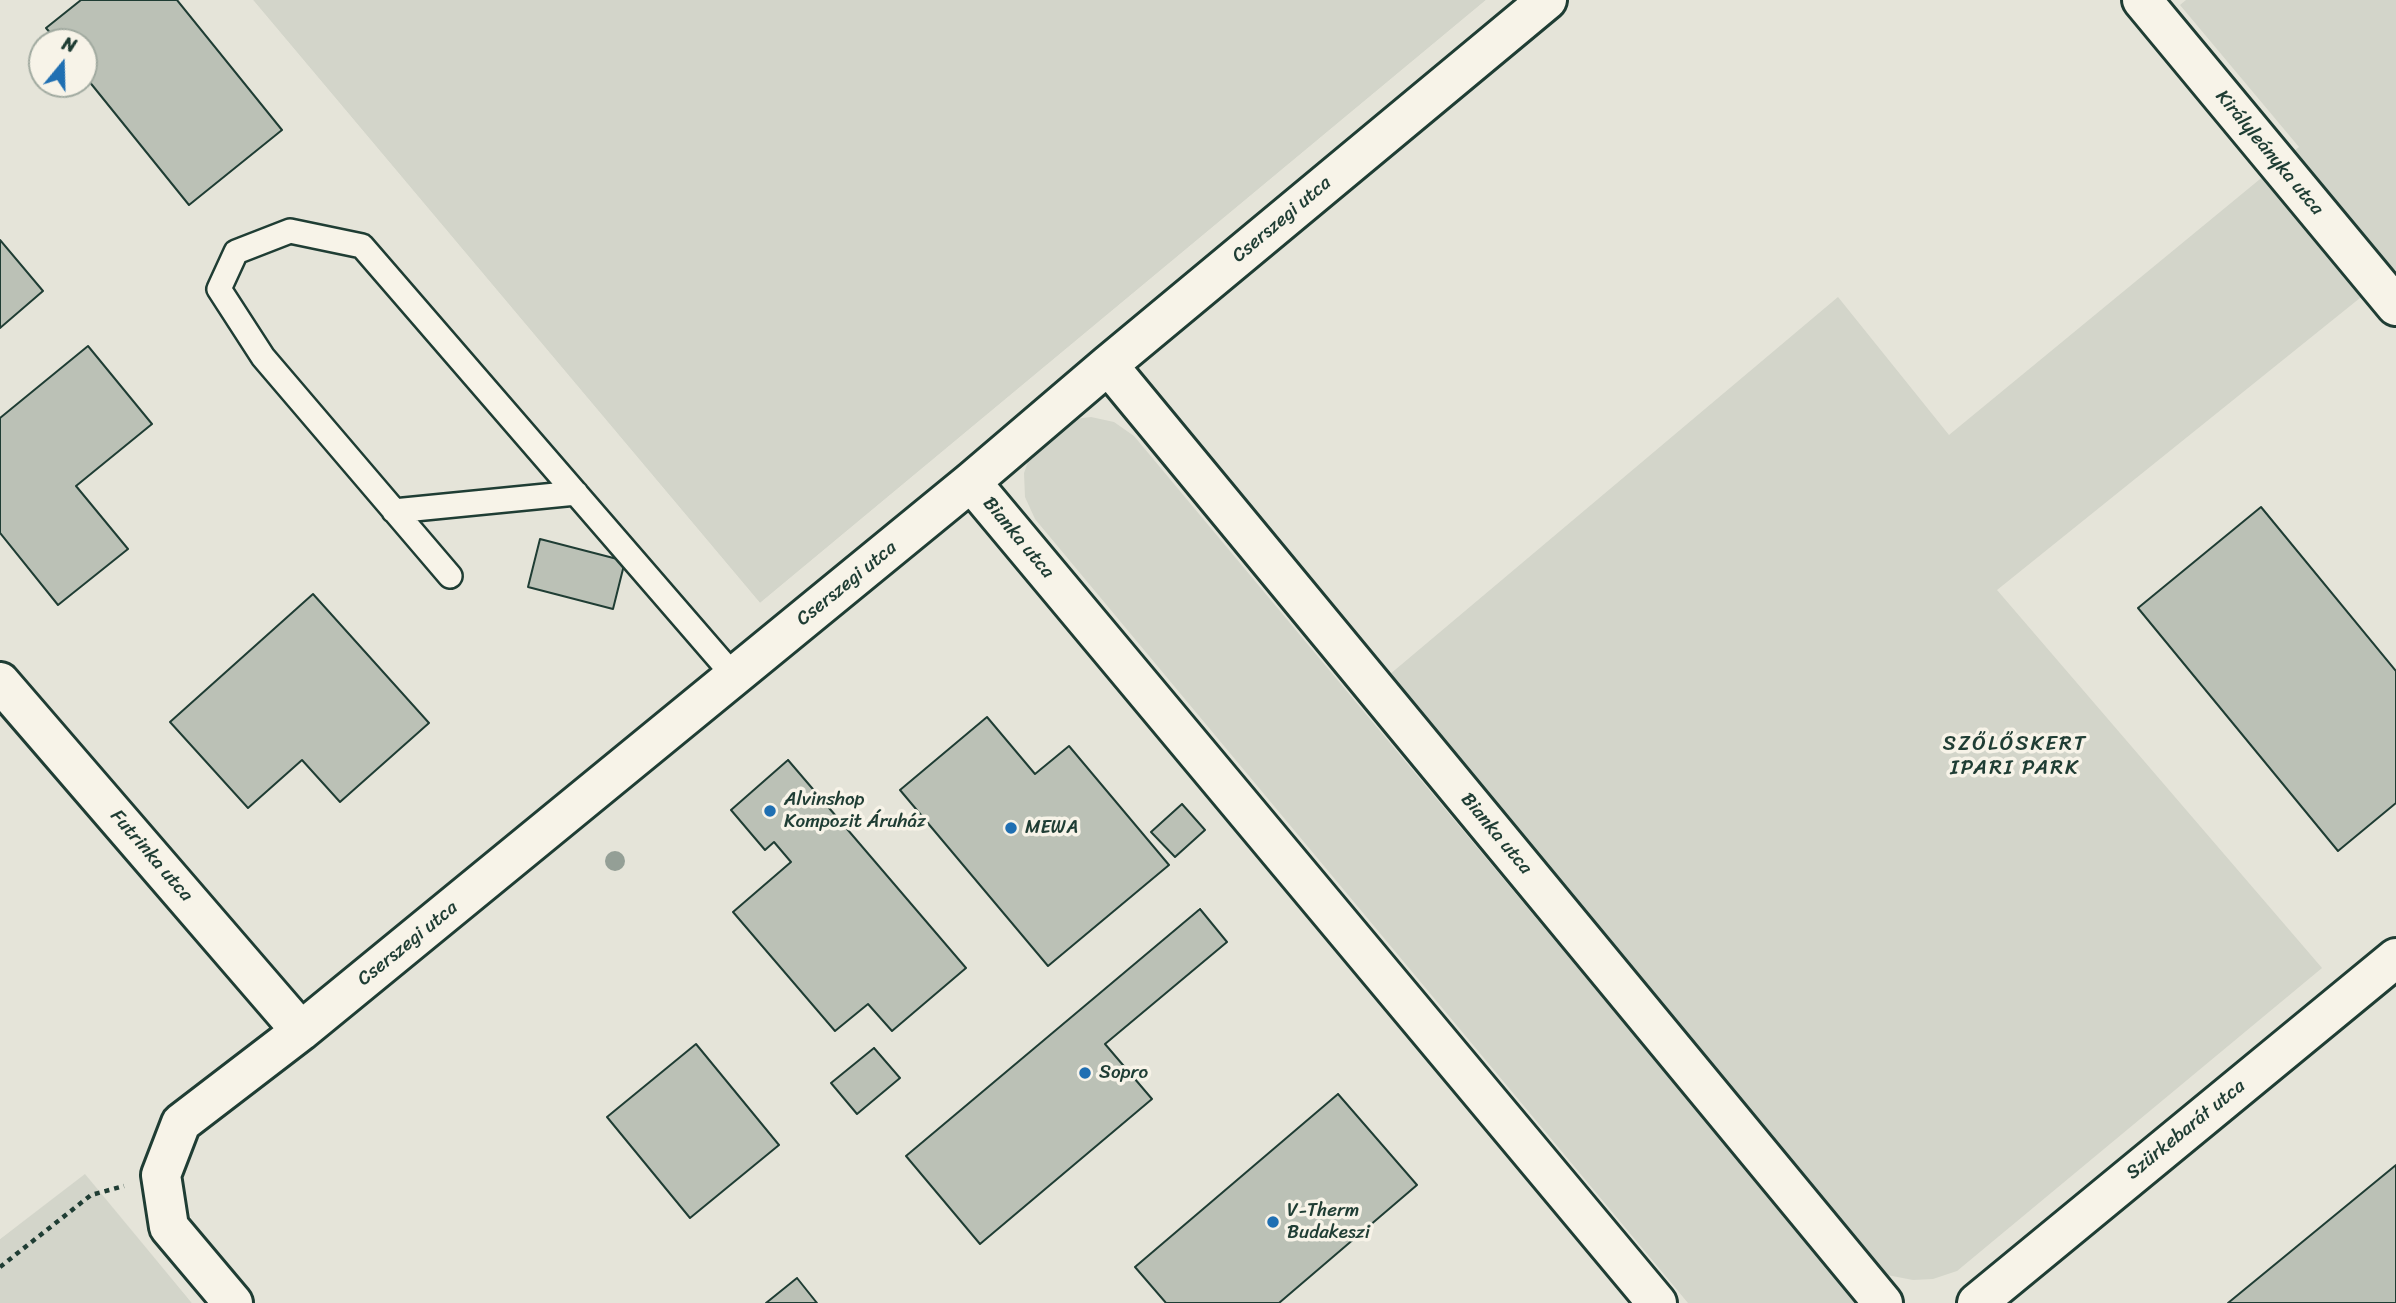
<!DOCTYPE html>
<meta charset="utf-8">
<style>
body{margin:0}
#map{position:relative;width:2396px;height:1303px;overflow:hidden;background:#f7f3e8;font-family:Sriracha,sans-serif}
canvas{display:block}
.north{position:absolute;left:28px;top:28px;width:70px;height:70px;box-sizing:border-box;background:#f7f3e8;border:2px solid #a1aaa0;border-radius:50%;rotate:19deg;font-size:19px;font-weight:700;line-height:28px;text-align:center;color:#1f3d34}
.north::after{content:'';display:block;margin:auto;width:24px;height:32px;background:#1f6fb2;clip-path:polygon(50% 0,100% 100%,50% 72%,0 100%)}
</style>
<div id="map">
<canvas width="2396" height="1303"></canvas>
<div class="north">N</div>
</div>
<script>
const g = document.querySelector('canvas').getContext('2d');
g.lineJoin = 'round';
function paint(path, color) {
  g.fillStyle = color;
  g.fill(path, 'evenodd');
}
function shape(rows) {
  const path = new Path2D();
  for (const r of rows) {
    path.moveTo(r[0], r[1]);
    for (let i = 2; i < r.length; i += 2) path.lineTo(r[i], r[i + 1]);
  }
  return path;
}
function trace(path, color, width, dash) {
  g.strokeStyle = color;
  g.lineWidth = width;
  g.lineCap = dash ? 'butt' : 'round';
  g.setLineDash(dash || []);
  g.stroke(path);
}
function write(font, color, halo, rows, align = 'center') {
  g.font = font + ' Sriracha,sans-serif';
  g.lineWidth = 7;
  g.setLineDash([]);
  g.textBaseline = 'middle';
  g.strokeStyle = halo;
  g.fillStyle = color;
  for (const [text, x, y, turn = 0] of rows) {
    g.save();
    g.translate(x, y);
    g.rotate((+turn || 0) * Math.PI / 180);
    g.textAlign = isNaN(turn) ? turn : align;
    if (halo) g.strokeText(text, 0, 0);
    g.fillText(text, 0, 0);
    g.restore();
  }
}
paint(shape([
 [0,0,253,0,760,603,1486,0,2396,0,2396,1303,192,1303,85,1175,0,1239],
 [42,42,84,42,84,84,42,84]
]), '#e5e4d9');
paint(shape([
 [253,0,1486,0,760,603],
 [2186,0,2396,0,2396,269,1997,590,2322,968,1957,1271,1933,1279,1913,1280,1887,1275,1864,1257,1389,675,1838,297,1949,435,2299,147,2180,5],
 [1091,417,1114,422,1134,436,1857,1303,1688,1303,1035,519,1025,497,1024,473,1032,450,1067,420],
 [85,1174,192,1303,0,1303,0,1239]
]), '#d3d5ca');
const building = shape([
 [81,0,177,0,282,130,189,205,84,75,84,42,58,42,46,28,81,0],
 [0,240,43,291,0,328,0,240],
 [88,346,152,424,76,486,128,549,58,605,0,533,0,418,88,346],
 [2261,507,2396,671,2396,803,2338,851,2138,608,2261,507],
 [540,539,625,561,613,609,528,587,540,539],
 [313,594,429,723,340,802,302,760,248,808,170,722,313,594],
 [987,717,1035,774,1069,746,1169,865,1048,966,900,790,987,717],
 [788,760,966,968,892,1031,868,1004,835,1031,733,912,791,862,774,842,765,850,731,810,788,760],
 [1182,804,1205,830,1175,857,1151,832,1182,804],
 [1200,909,1227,942,1105,1044,1152,1099,980,1244,906,1156,1200,909],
 [696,1044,779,1145,690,1218,607,1117,696,1044],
 [874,1048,900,1078,857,1114,831,1083,874,1048],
 [1338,1094,1417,1185,1279,1303,1166,1303,1135,1267,1338,1094],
 [2396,1165,2396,1303,2228,1303,2396,1165],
 [797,1278,817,1303,766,1303,797,1278]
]);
paint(building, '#bbc1b6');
trace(building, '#1f3d34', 2);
const service = shape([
 [394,511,576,493],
 [450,576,263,357,219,289,236,252,290,231,362,246,734,676]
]);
const minor = shape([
 [2142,0,2396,306],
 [1108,365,1883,1303],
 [971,482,1657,1303],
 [0,682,301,1031],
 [233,1303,169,1227,161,1175,181,1123,301,1031,971,482,1108,365,1547,0],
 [1977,1303,2396,958]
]);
trace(service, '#1f3d34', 28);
trace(minor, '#1f3d34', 44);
trace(shape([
 [0,1267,91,1195,124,1186]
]), '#1f3d34', 4.5, [5, 5]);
trace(service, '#f7f3e8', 23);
trace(minor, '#f7f3e8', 38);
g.fillStyle = '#949f96';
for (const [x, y] of [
 [615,861]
]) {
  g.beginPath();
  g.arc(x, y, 10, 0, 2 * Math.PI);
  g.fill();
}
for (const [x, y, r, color] of [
 [770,811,7,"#1f6fb2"],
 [1011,828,7,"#1f6fb2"],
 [1085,1073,7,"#1f6fb2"],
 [1273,1222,7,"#1f6fb2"]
]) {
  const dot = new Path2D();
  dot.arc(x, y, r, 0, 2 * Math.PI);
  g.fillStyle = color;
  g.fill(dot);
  trace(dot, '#f7f3e8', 2.5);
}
write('19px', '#1f3d34', '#f7f3e8', [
 ["Királyleányka utca",2269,153,50],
 ["Cserszegi utca",1282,220,-40],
 ["Bianka utca",1018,538,50],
 ["Cserszegi utca",847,584,-39],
 ["Bianka utca",1496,834,50],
 ["Futrinka utca",151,856,49],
 ["Cserszegi utca",408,944,-39],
 ["Szürkebarát utca",2186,1130,-39]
]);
write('19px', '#1f3d34', '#f7f3e8', [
 ["Alvinshop",784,800],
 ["Kompozit Áruház",784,822],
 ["MEWA",1025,828],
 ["Sopro",1099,1073],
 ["V-Therm",1287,1211],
 ["Budakeszi",1287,1233]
], 'left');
g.letterSpacing = '2px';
write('21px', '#1f3d34', '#f7f3e8', [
 ["SZŐLŐSKERT",2015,745],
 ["IPARI PARK",2015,769]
]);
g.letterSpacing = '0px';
</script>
